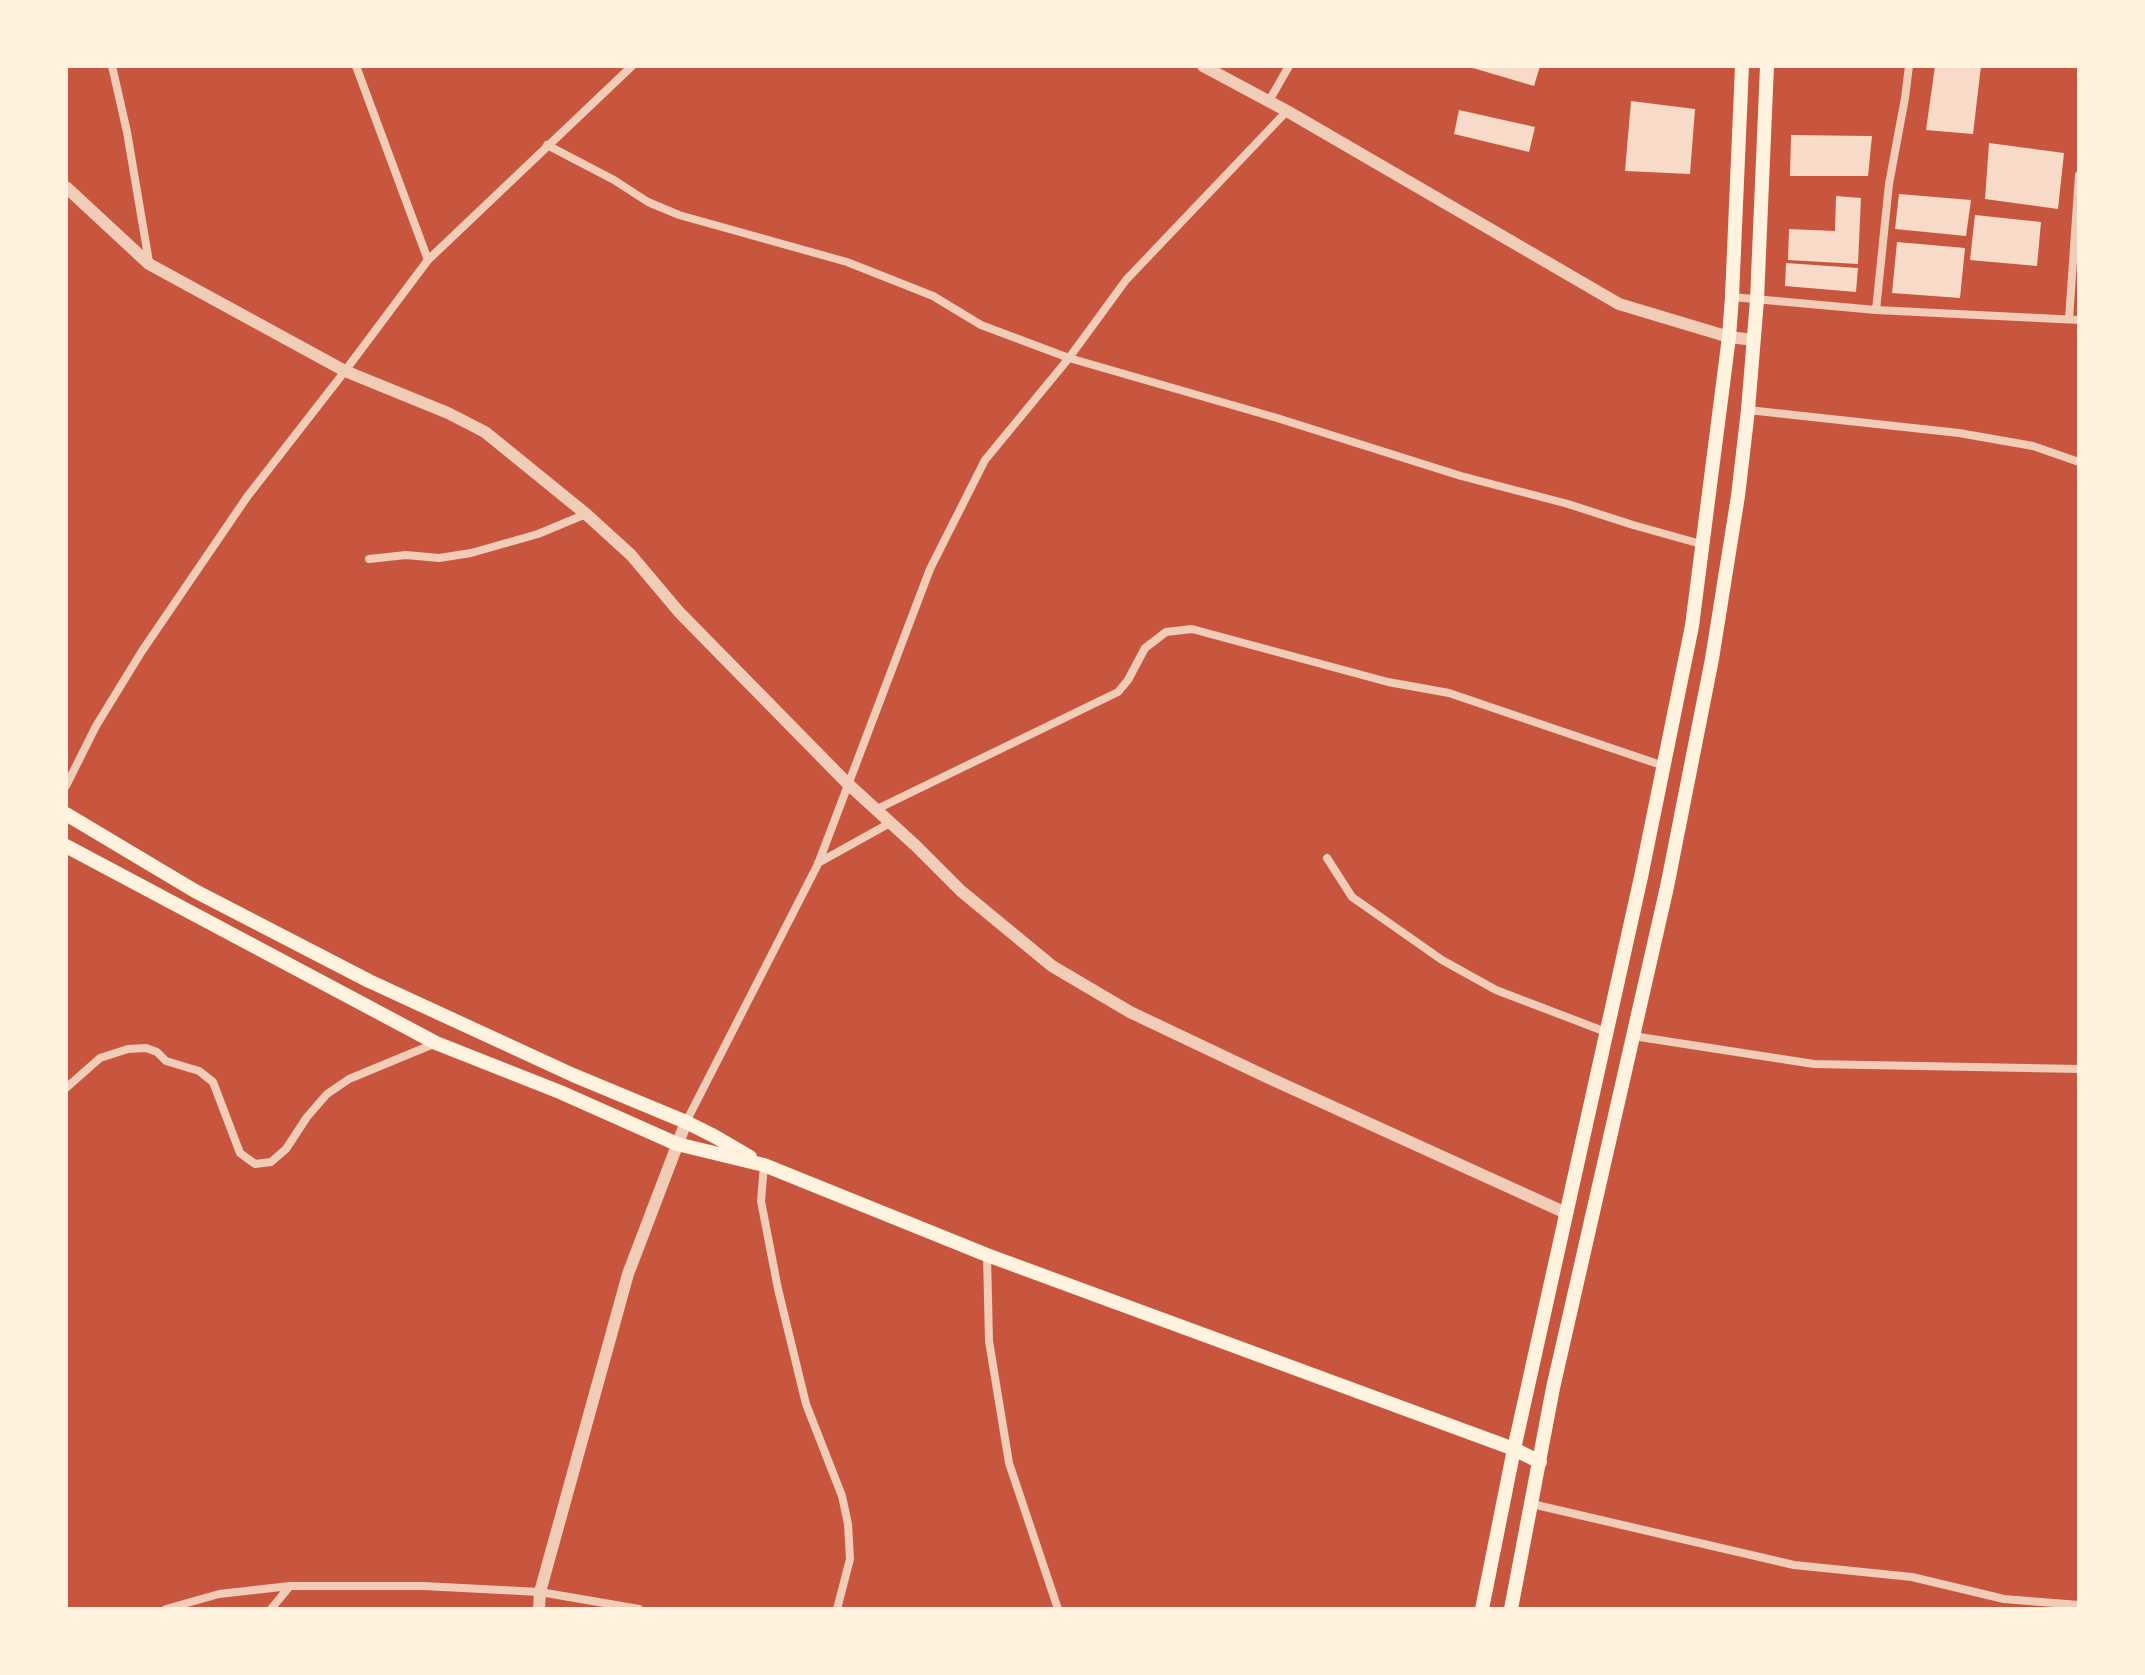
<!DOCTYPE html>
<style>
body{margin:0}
#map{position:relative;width:2145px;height:1675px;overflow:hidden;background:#c8553d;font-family:Ubuntu,sans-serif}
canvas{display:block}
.frame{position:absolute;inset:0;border:68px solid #fff3e0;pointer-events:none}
</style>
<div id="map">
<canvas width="2145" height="1675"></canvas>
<div class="frame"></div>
</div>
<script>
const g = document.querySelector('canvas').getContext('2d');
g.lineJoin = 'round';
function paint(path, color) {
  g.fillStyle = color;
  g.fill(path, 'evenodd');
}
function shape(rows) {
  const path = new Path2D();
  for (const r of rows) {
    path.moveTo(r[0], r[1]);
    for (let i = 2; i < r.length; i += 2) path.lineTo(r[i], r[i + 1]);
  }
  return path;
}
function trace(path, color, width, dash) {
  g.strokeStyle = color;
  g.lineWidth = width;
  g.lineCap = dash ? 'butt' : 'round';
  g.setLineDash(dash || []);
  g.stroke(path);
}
paint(shape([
 [1466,66,1540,66,1534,86],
 [1935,66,1981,66,1973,134,1926,130],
 [1631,101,1695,109,1690,174,1625,171],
 [1459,110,1535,127,1529,152,1454,134],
 [1791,135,1872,136,1868,176,1790,176],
 [1989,143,2064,153,2058,209,1985,199],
 [1899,194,1971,200,1966,236,1895,229],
 [1836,196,1861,198,1858,264,1788,260,1789,229,1835,231],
 [1975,215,2041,222,2037,266,1970,260],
 [1897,242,1965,248,1960,298,1892,293],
 [1786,263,1858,268,1856,292,1785,286]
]), '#f7dbc8');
trace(shape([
 [112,66,127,132,149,262],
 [356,66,428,260],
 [1269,101,1289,66],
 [547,145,614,180,648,202,679,215,847,262,933,296,981,325,1069,358,1277,418,1461,476,1568,504,1633,525,1701,544],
 [1732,297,1876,310,2079,320],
 [1876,310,1889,184,1905,98,1909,66],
 [2069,319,2079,175],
 [1748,410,1959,433,2033,446,2079,462],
 [369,559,406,555,439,558,471,553,538,534,586,514],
 [66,786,96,726,142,651,247,497,345,371,428,260,632,66],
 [875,810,1118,692,1128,680,1145,648,1166,632,1192,629,1388,682,1449,693,1664,766],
 [1327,858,1352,897,1442,960,1496,990,1606,1032],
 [818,863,890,823],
 [1633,1036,1814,1064,2079,1069],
 [66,1088,100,1058,128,1049,146,1048,157,1052,166,1061,199,1071,213,1082,240,1153,255,1164,271,1162,286,1149,307,1117,327,1094,349,1079,436,1043],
 [686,1122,818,864,930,569,985,460,1069,358,1126,280,1287,111],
 [764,1165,761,1201,778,1289,806,1404,842,1496,848,1524,850,1559,837,1609],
 [987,1255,989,1341,1009,1463,1058,1609],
 [1532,1504,1794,1565,1912,1577,2004,1599,2079,1605],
 [166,1609,219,1594,290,1586,423,1586,540,1592,639,1609],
 [271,1609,290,1586]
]), '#f1ccb7', 8);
trace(shape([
 [1203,66,1287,111,1619,304,1729,337,1754,340],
 [66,187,149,264,345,371,448,413,485,432,586,514,631,555,679,612,847,783,916,846,961,891,1052,966,1130,1012,1269,1078,1566,1213],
 [539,1609,540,1592,628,1274,686,1122]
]), '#f1ccb7', 12);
trace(shape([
 [66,814,195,891,369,981,573,1075,686,1122,714,1136,750,1157],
 [66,846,436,1043,560,1092,677,1144,764,1165,987,1255,1514,1449,1540,1462],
 [1482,1609,1514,1449,1641,877,1692,626,1729,337,1732,297,1742,66],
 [1511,1609,1553,1388,1667,887,1712,659,1738,496,1748,410,1757,300,1767,66]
]), '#fff3e0', 14);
</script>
